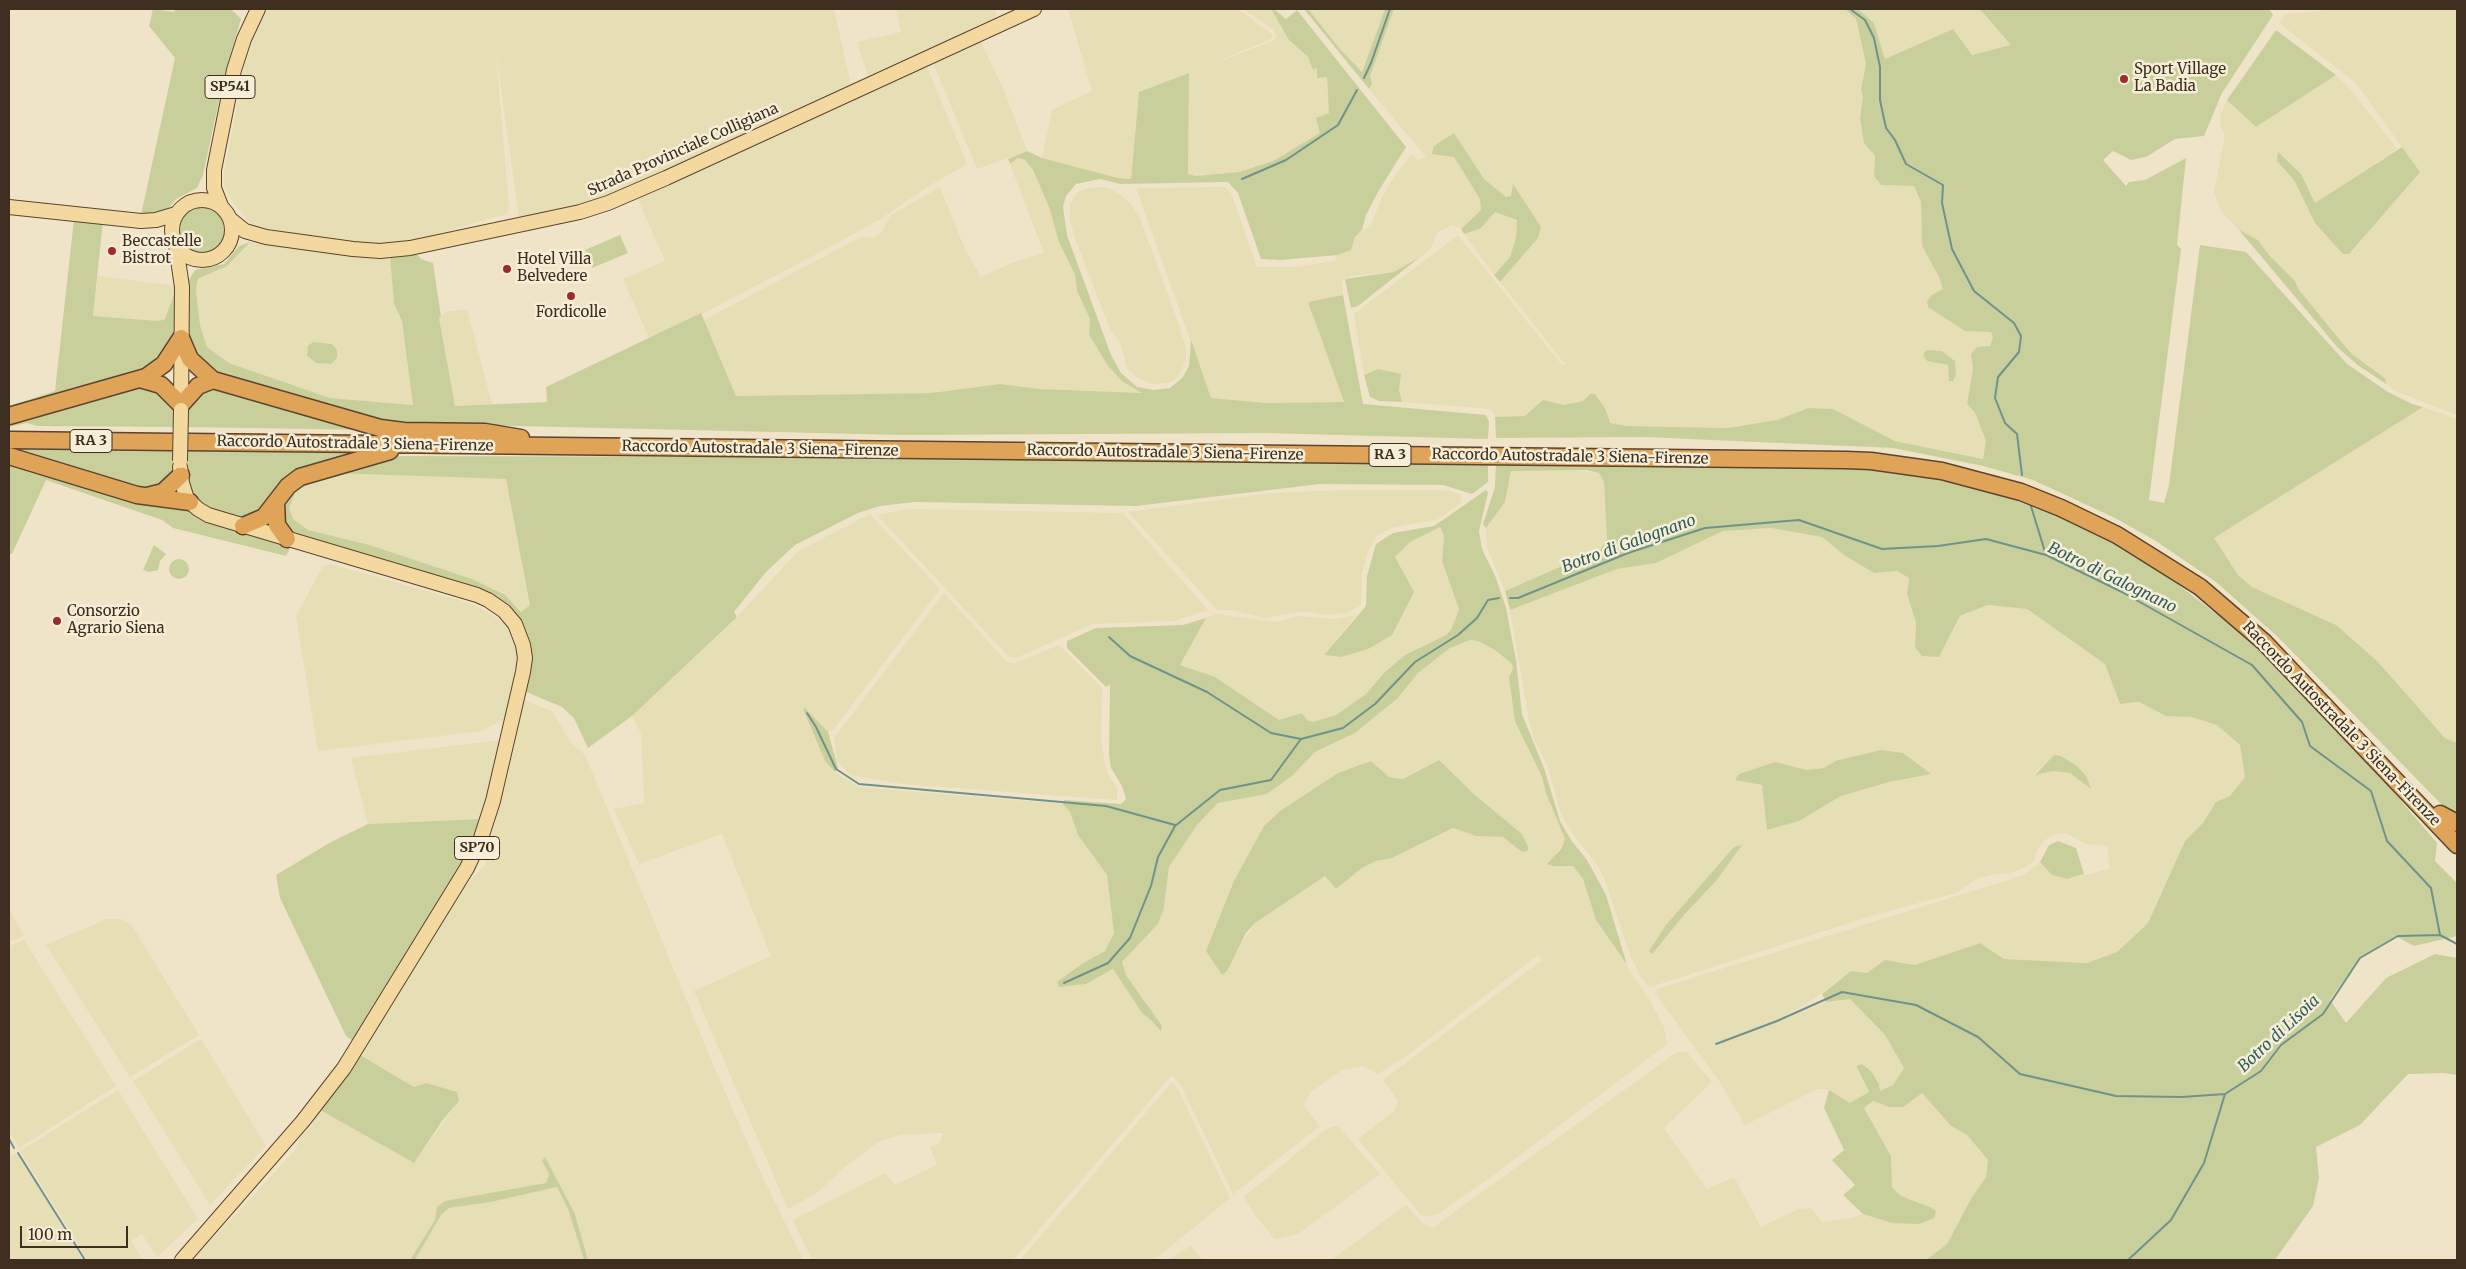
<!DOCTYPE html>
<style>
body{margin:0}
#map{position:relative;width:2466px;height:1269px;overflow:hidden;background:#f0e4c8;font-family:Merriweather,serif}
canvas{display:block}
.frame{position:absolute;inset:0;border:10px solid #3d2e20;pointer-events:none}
.scale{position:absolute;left:20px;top:1226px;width:108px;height:22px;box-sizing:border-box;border:2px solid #3d2e20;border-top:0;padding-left:6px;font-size:15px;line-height:18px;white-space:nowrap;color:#3d2e20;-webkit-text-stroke:4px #f7eed8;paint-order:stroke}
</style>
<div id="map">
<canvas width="2466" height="1269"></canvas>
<div class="frame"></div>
<div class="scale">100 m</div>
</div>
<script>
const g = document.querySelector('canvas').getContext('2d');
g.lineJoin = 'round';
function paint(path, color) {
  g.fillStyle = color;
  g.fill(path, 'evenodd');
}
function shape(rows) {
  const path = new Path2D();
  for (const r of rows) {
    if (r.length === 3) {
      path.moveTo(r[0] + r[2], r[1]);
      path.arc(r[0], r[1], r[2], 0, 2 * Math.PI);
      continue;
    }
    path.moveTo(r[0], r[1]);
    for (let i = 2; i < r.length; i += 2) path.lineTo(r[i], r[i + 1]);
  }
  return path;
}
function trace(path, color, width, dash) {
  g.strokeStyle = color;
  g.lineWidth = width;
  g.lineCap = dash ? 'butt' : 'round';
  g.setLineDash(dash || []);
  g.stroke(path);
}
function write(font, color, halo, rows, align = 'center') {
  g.font = font + ' Merriweather,serif';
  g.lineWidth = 5;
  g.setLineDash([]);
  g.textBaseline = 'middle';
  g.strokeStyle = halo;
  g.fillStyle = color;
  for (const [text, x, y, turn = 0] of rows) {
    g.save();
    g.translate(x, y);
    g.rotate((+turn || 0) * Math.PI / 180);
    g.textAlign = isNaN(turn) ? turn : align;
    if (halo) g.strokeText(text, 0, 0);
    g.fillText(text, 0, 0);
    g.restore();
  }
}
paint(shape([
 [267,9,834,9,851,86,615,194,575,207,519,218,496,52,509,207,507,214,411,241,377,245,340,242,251,225,229,197,224,186,223,178,245,64,254,38],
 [896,9,995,9,997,16,927,51,868,76,857,42,901,32],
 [1068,9,1238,9,1273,35,1271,39,1209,65,1273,41,1276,37,1274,30,1243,9,1271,9,1289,40,1308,57,1313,70,1318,68,1327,77,1329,113,1320,133,1273,161,1239,172,1196,176,1188,174,1189,73,1139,92,1131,179,1118,178,1042,158,1052,110,1092,91],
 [1308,9,1385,9,1362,72,1340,49],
 [1394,9,1845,9,1856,19,1866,64,1861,90,1863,97,1860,118,1864,143,1875,156,1874,176,1881,185,1914,186,1921,202,1922,246,1939,277,1943,289,1965,331,1991,332,1994,337,1990,346,1971,354,1973,369,1967,404,1975,413,1986,441,1984,459,1895,441,1833,409,1808,408,1777,420,1728,428,1626,426,1610,423,1606,410,1590,394,1583,401,1563,405,1543,400,1526,416,1495,417,1491,409,1402,402,1399,390,1378,369,1364,375,1354,314,1458,235,1562,365,1565,364,1500,282,1537,238,1513,185,1511,197,1506,197,1484,179,1454,133,1454,157,1480,199,1481,210,1461,229,1452,225,1437,233,1431,248,1422,256,1394,272,1351,276,1342,280,1343,295,1308,302,1344,402,1267,403,1211,398,1136,188,1225,187,1231,193,1257,267,1295,267,1335,261,1338,255,1351,250,1355,237,1372,223,1380,201,1393,178,1412,154,1418,160,1426,157,1369,89,1372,84,1370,76],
 [1942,351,1955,361,1956,374,1949,381,1948,365,1927,361],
 [1858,9,1980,9,2012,45,1972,55,1953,29,1885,59,1874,23],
 [2336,9,2457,9,2457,415,2397,392,2386,384,2386,379,2352,354,2312,308,2299,290,2295,281,2269,255,2258,240,2239,230,2221,211,2214,192,2225,135,2221,128,2220,116,2227,100,2256,127,2336,75,2351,90,2397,149,2315,203,2311,193,2278,153,2277,161,2294,180,2315,223,2352,251,2419,171,2356,83,2279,23,2286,14],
 [979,38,1004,90,1027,151,977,169,932,60],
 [925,62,967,164,926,188,879,220,832,246,706,312,649,338,623,279,665,261,637,197],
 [1018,158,1025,160,1033,170,1049,207,1059,242,1075,275,1077,291,1090,319,1089,336,1108,366,1122,381,1144,393,1040,389,1000,384,931,393,736,396,704,320,861,237,874,238,881,233,890,216,940,187,965,249,981,277,1012,263,1044,253,1010,164],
 [1097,187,1109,188,1121,195,1130,203,1139,216,1178,322,1186,348,1186,360,1181,371,1175,380,1168,383,1151,384,1138,378,1127,368,1120,342,1110,329,1076,241,1070,221,1070,204,1077,193,1087,188],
 [1495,212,1517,220,1516,238,1510,257,1494,275,1464,234,1480,229],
 [250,242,371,258,390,256,394,304,402,321,414,405,330,398,229,363,207,347,200,325,196,290,199,279,227,266],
 [332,344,337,351,337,358,331,364,316,363,307,356],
 [98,276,177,286,165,319,159,321,93,316],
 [467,309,492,404,454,406,439,318,445,312],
 [2423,407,2457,419,2457,743,2446,738,2336,625,2252,587,2238,575,2213,538],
 [1567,469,1599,473,1604,482,1607,538,1601,549,1505,591,1487,548,1486,528,1505,502,1511,471],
 [331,473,506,479,531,605,522,612,505,595,370,545,308,530,293,519,289,507,296,491],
 [1341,490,1444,490,1461,494,1461,503,1439,519,1392,528,1378,535,1369,549,1362,573,1361,605,1348,613,1326,615,1304,611,1265,618,1231,610,1217,610,1128,512,1271,493],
 [909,509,1123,513,1208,610,1174,621,1093,624,1016,658,1008,656,877,515],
 [870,514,940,589,833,730,828,732,824,727,818,743,826,762,835,772,859,787,1063,804,1070,812,1078,835,1107,875,1114,932,1105,951,1083,963,1058,982,1059,987,1086,984,1113,969,1142,1013,1151,1020,1146,1002,1126,975,1122,962,1158,924,1164,908,1169,867,1197,825,1218,803,1267,794,1292,776,1315,752,1355,733,1398,698,1418,673,1450,648,1470,640,1478,641,1495,650,1512,664,1529,749,1542,777,1546,793,1565,839,1557,853,1554,866,1573,866,1583,879,1596,920,1649,999,1664,1027,1667,1044,1495,1174,1438,1214,1427,1217,1420,1214,1358,1139,1395,1110,1398,1100,1383,1080,1542,960,1538,955,1405,1057,1378,1074,1363,1066,1342,1070,1311,1092,1303,1105,1320,1126,1233,1194,1181,1086,1172,1075,1013,1260,812,1260,793,1220,885,1173,895,1185,937,1165,930,1147,940,1143,943,1133,900,1135,880,1141,847,1165,817,1193,788,1209,694,991,771,956,722,834,639,864,614,809,644,803,641,733,632,716,737,617,798,551],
 [1439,760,1475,795,1522,834,1529,848,1522,852,1503,837,1476,836,1453,828,1392,858,1376,861,1362,868,1336,889,1325,876,1255,923,1222,975,1206,951,1264,826,1280,811,1338,773,1371,761,1389,777,1403,779],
 [1440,527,1444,536,1442,561,1459,608,1451,630,1446,635,1405,656,1384,673,1366,694,1336,715,1313,722,1307,720,1302,713,1279,720,1215,677,1180,665,1206,618,1217,614,1276,622,1298,616,1335,619,1356,615,1324,655,1341,657,1395,557,1410,542],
 [1771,528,1822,537,1844,555,1874,573,1897,571,1909,578,1907,594,1916,622,1915,647,1939,657,1960,617,1988,605,2027,609,2105,664,2120,704,2140,703,2166,715,2191,717,2218,725,2240,745,2245,777,2230,796,2216,802,2203,823,2185,841,2148,923,2117,952,2087,963,2004,959,1980,943,1915,965,1885,960,1867,973,1851,971,1808,1003,1777,1020,1778,1022,1826,1002,1850,999,1885,1035,1904,1068,1893,1085,1880,1092,1879,1084,1871,1071,1862,1064,1856,1067,1869,1093,1850,1103,1829,1090,1817,1089,1745,1125,1719,1081,1655,993,1657,989,2024,875,2040,862,2052,875,2067,879,2110,869,2107,846,2085,844,2066,833,2054,835,2045,840,2038,849,2034,861,2026,867,2010,873,1995,874,1976,879,1956,893,1874,915,1650,987,1641,978,1630,955,1606,883,1598,866,1575,837,1561,814,1547,764,1534,739,1529,721,1510,610,1617,569,1656,563,1723,531],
 [1903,754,1930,774,1889,782,1841,796,1799,821,1767,830,1762,785,1736,780,1775,762,1807,770,1824,768,1835,761],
 [2054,755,2061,756,2077,766,2087,777,2091,788,2070,773,2053,771,2034,774],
 [1741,846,1716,881,1684,915,1734,847],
 [330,564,466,602,487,611,508,627,517,644,518,665,507,718,481,731,318,751,296,616,323,566],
 [944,593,1006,661,1013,664,1059,645,1102,688,1101,742,1107,772,1117,788,1117,800,903,784,850,775,837,761,834,738],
 [524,700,552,711,571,743,585,755,716,1071,759,1169,803,1260,588,1260,575,1214,542,1161,549,1174,546,1183,476,1198,445,1201,437,1207,435,1220,410,1260,193,1260,296,1149,299,1139,310,1128,320,1110,414,1163,458,1102,426,1083,414,1087,360,1055,462,890,486,864,482,853,489,842,507,779],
 [502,740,481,819,368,824,351,758],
 [9,909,24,936,9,942],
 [107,919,121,919,132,926,199,1035,130,1077,46,945],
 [24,940,116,1086,19,1148,9,1132,9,946],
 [201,1039,266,1146,210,1205,133,1081],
 [1677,1052,1687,1052,1712,1082,1664,1128,1707,1189,1734,1177,1761,1227,1798,1209,1811,1208,1822,1222,1846,1219,1863,1214,1892,1223,1930,1207,1901,1196,1892,1187,1891,1156,1864,1107,1873,1101,1889,1107,1922,1093,1951,1126,1967,1135,1988,1160,1986,1177,1972,1197,1947,1244,1926,1260,1331,1260,1406,1205,1422,1222,1432,1228],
 [1172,1082,1178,1089,1230,1198,1154,1260,1020,1260],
 [118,1090,198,1219,157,1257,142,1234,131,1241,143,1260,88,1260,20,1151],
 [1333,1126,1339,1127,1380,1174,1298,1234,1275,1239,1257,1218,1244,1197,1322,1132],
 [17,1154,83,1260,9,1260,9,1156],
 [557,1187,568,1209,584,1260,415,1260,441,1215,449,1208,491,1202],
 [1191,1246,1203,1260,1169,1260,1178,1253]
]), '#e6deb5');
paint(shape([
 [153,9,174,12,175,9,231,9,241,19,224,77,203,175,197,188,176,199,168,209,141,215,175,58,149,26],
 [1271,9,1274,9,1286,19,1297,10,1406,147,1378,192,1366,215,1362,230,1355,237,1351,250,1338,255,1280,260,1261,259,1238,193,1228,182,1120,184,1100,179,1076,184,1066,196,1063,207,1067,235,1111,355,1121,373,1137,387,1154,390,1170,388,1182,378,1189,366,1191,340,1211,398,1267,403,1344,402,1308,302,1343,295,1363,404,1486,415,1489,422,1488,439,1265,433,903,435,388,423,219,375,196,356,188,329,189,280,195,270,224,264,239,246,250,242,227,266,198,279,196,290,200,325,207,347,229,363,330,398,413,405,402,321,394,304,390,256,415,252,421,259,433,263,441,316,439,318,455,406,547,402,546,387,701,313,736,396,931,393,1000,384,1040,389,1142,393,1122,381,1108,366,1089,335,1090,319,1077,291,1075,275,1059,242,1049,207,1033,170,1025,160,1018,158,1010,164,1008,159,1027,151,1042,158,1118,178,1131,179,1139,92,1189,73,1188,174,1196,176,1239,172,1273,161,1320,133,1316,118,1329,113,1327,77,1317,78,1317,68,1313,70,1308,57,1289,40],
 [1304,9,1308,9,1340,49,1362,72,1385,9,1394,9,1370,76,1372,84,1369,89],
 [1845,9,1858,9,1874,23,1885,59,1953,29,1972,55,2011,45,1980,9,2269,9,2273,15,2222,93,2204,136,2175,139,2146,157,2131,160,2113,151,2103,160,2126,186,2129,182,2145,180,2186,158,2177,245,2181,249,2149,500,2164,503,2169,485,2200,245,2246,252,2347,364,2388,392,2412,404,2423,407,2214,538,2238,575,2252,587,2336,625,2377,661,2445,738,2457,743,2457,817,2443,806,2278,637,2216,582,2156,541,2115,518,2033,480,1983,466,1893,448,1644,437,1496,438,1495,417,1525,416,1543,400,1564,405,1583,401,1590,394,1595,394,1606,410,1610,423,1626,426,1728,428,1777,420,1808,408,1833,409,1895,441,1983,459,1986,441,1975,413,1967,404,1973,369,1971,354,1977,347,1990,346,1993,337,1991,332,1965,331,1928,307,1927,301,1932,295,1943,289,1939,277,1922,246,1921,202,1914,186,1881,185,1874,176,1875,156,1864,143,1860,118,1863,97,1861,90,1866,64,1856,19],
 [2276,30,2336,75,2256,127,2227,100],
 [1454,133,1484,179,1506,197,1511,196,1513,184,1541,227,1538,238,1500,282,1494,275,1510,257,1516,238,1517,220,1495,212,1480,229,1464,234,1461,229,1481,210,1480,199,1454,157,1432,154,1434,146],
 [2402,147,2420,172,2349,254,2343,254,2315,223,2294,180,2277,161,2278,152,2301,174,2315,203],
 [201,230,25],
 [74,219,103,221,93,316,159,321,165,319,177,286,176,327,171,346,143,373,9,412,9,406,55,391],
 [2239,230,2258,240,2269,255,2295,281,2299,290,2339,339,2352,354,2386,379,2386,384,2359,366,2338,348],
 [620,235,628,253,592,268,585,250],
 [1420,257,1358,306,1351,308,1345,279,1394,272],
 [313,342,332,344,337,350,337,358,331,364,316,363,307,356,308,346],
 [1927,350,1942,351,1955,361,1956,374,1953,381,1949,381,1948,365,1927,361,1923,355],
 [1378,369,1401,374,1399,390,1402,402,1379,401,1370,397,1364,375],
 [150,384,175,405,176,427,37,426,27,423,9,427,9,419],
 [207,384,371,430,186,427,186,410],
 [9,444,176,447,175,467,163,483,141,490,9,453],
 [185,448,371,449,305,470,263,513,240,520,216,513,199,503,191,494,185,479],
 [391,456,1082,458,1488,463,1488,482,1472,494,1443,485,1320,484,1136,506,914,502,880,506,858,513,795,545,766,572,734,612,737,617,632,716,588,748,574,718,562,707,524,691,531,670,531,652,521,623,514,611,481,590,290,532,282,522,281,509,287,492,298,483],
 [331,473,506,479,530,605,521,612,505,595,472,579,370,545,308,530,293,519,289,508,296,491],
 [9,461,185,507,292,545,286,556,173,528,162,520,46,480,12,554,9,554],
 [1496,463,1862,468,1945,479,1979,487,2074,522,2145,559,2250,640,2392,785,2402,802,2437,843,2435,861,2457,883,2457,936,2414,946,2397,937,2360,957,2330,1000,2346,1023,2386,978,2435,954,2457,958,2457,1075,2444,1073,2408,1074,2360,1125,2316,1147,2319,1178,2313,1206,2275,1260,1926,1260,1947,1244,1972,1197,1986,1177,1988,1160,1967,1135,1951,1126,1922,1093,1903,1107,1889,1107,1873,1101,1864,1108,1891,1156,1892,1187,1901,1196,1930,1207,1936,1211,1934,1218,1919,1224,1892,1223,1863,1214,1843,1195,1855,1185,1832,1160,1844,1150,1824,1108,1829,1090,1850,1103,1869,1092,1856,1066,1862,1064,1871,1071,1879,1084,1880,1091,1893,1085,1904,1068,1885,1035,1850,999,1826,1002,1822,994,1851,971,1867,973,1885,960,1915,965,1980,943,2004,959,2087,963,2117,952,2148,923,2185,841,2203,823,2216,802,2230,796,2245,777,2240,745,2217,725,2191,717,2166,716,2139,702,2120,704,2105,664,2027,609,1988,605,1960,616,1939,657,1922,656,1915,647,1916,622,1907,594,1909,578,1897,571,1874,573,1844,555,1822,537,1771,528,1723,531,1656,563,1617,569,1510,610,1505,591,1601,549,1607,538,1604,482,1599,473,1586,470,1511,471,1505,502,1486,528,1483,524,1495,487],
 [1486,490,1488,493,1479,531,1482,549,1496,578,1506,608,1516,660,1522,714,1544,768,1560,821,1571,840,1587,860,1606,895,1627,965,1596,920,1583,879,1573,866,1554,866,1547,864,1561,849,1565,839,1546,793,1542,777,1515,721,1509,677,1513,668,1512,664,1495,650,1478,641,1470,640,1450,648,1418,673,1398,698,1355,733,1315,752,1292,776,1267,794,1218,803,1197,825,1169,867,1164,908,1158,924,1122,962,1126,975,1162,1026,1161,1031,1151,1020,1142,1013,1113,969,1086,984,1059,987,1057,982,1083,963,1105,951,1114,933,1107,875,1078,835,1070,812,1063,804,1064,800,1121,804,1126,799,1122,786,1111,768,1109,755,1110,685,1106,687,1067,648,1067,641,1096,628,1183,625,1206,618,1180,665,1215,677,1279,720,1302,713,1307,720,1313,722,1336,715,1366,694,1384,673,1405,655,1446,635,1451,630,1459,609,1442,561,1444,536,1440,527,1410,542,1395,557,1414,592,1392,635,1368,649,1341,657,1324,655,1366,606,1367,576,1376,544,1393,533,1434,526],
 [154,545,166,554,160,561,158,570,149,572,143,570],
 [179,569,10],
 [804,707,828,732,838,768,835,772,825,761,804,711],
 [1881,750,1903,753,1931,774,1889,782,1841,796,1799,821,1767,830,1762,785,1735,780,1739,774,1775,762,1807,770,1824,768,1835,761],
 [2054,755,2061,756,2077,766,2087,777,2091,789,2070,773,2053,771,2035,775],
 [1439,760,1475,795,1522,834,1529,848,1527,851,1522,852,1503,837,1476,836,1453,828,1392,858,1376,861,1362,868,1336,889,1325,876,1255,923,1246,933,1227,971,1222,975,1206,951,1234,881,1264,826,1280,811,1338,773,1371,761,1389,777,1403,779],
 [481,819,469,851,356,1043,346,1036,280,898,276,875,331,842,368,824],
 [2058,841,2076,848,2084,874,2067,879,2052,875,2040,862,2049,845],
 [1742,845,1716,881,1684,915,1652,954,1649,951,1666,925,1734,847],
 [360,1055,414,1087,426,1083,457,1092,459,1101,442,1121,414,1163,320,1110],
 [545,1157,575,1214,588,1260,584,1260,568,1209,557,1187,491,1202,449,1208,441,1215,415,1260,410,1260,435,1220,437,1207,445,1201,546,1183,549,1174,542,1161]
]), '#c9cf9b');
trace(shape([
 [1850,9,1865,20,1874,38,1880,67,1880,100,1886,128,1895,140,1906,164,1943,185,1942,203,1952,249,1974,291,2014,323,2021,336,2019,352,1998,377,1995,398,2005,423,2017,434,2022,475],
 [1364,78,1371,63,1390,9],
 [1242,179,1286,160,1338,125,1357,90],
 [2030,503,2046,555],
 [1510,598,1518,598,1628,553,1705,528,1799,520,1882,549,1938,546,1986,539,2046,555,2122,592,2252,665,2302,722,2310,746,2371,791,2387,841,2431,888,2440,935],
 [1109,637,1130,656,1207,692,1271,733,1301,739],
 [807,713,816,727,836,769,859,784,1106,806,1175,825],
 [1064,983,1108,963,1130,938,1151,886,1158,857,1175,826,1220,790,1271,780,1301,739,1343,728,1375,704,1415,662,1458,635,1477,618,1488,600,1499,598],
 [1716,1044,1777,1021,1842,992,1916,1005,1978,1037,2020,1074,2116,1096,2182,1097,2225,1094],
 [9,1139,14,1148],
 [18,1153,85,1260],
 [2128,1260,2171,1220,2204,1163,2225,1094,2261,1071,2281,1045,2323,1014,2360,958,2398,936,2440,935,2457,944]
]), '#6f938a', 2);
const major = shape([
 [202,230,30],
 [221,206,214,188,214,170,234,70,244,39,258,9],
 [9,207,141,221,156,220,176,214],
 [230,219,245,231,266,237,353,249,380,251,410,248,580,212,608,203,666,178,1034,9],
 [176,246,182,287,181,410],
 [180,467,182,483,187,499,198,509,208,515,477,595,488,600,504,611,515,624,523,645,525,658,523,672,493,801,481,838,467,868,344,1068,303,1121,182,1260]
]);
const highway = shape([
 [181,338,190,359,213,380,380,428,404,431,485,432,521,438],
 [140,379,161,385,181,405,198,386,213,380],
 [9,416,146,377,164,364,181,338],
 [9,440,174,442],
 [187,442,1846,460,1871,461,1942,471,2021,492,2061,508,2117,535,2200,587,2264,642,2457,845],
 [9,456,137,495,190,502],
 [147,496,163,492,181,475],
 [276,502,277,525,287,539],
 [243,526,264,517,288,486,300,477,390,451],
 [2440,814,2457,823]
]);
trace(major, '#5b4430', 16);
trace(highway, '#5b4430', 19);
trace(major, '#f3d9a0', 14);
trace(highway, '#e0a458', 16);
const majorBridge = shape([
 [180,461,181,410]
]);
trace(majorBridge, '#5b4430', 16, []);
trace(majorBridge, '#f3d9a0', 14);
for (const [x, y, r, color] of [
 [2124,79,5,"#9e2a2b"],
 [112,251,5,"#9e2a2b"],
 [507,269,5,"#9e2a2b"],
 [571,296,5,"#9e2a2b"],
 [57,621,5,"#9e2a2b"]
]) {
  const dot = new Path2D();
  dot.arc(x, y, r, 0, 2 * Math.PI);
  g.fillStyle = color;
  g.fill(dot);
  trace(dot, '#f7eed8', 2);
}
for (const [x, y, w] of [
 [230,87,50],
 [91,441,42],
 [1390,455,42],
 [477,848,45]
]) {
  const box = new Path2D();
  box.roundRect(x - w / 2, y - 11.5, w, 23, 4);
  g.fillStyle = '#f7eed8';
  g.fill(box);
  trace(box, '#3d2e20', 1);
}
write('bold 14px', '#3d2e20', null, [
 ["SP541",230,87],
 ["RA 3",91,441],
 ["RA 3",1390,455],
 ["SP70",477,848]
]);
write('15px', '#3d2e20', '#f7eed8', [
 ["Sport Village",2134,70],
 ["La Badia",2134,87],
 ["Beccastelle",122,242],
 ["Bistrot",122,259],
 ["Hotel Villa",517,260],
 ["Belvedere",517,277],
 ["Fordicolle",571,313,"center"],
 ["Consorzio",67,612],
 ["Agrario Siena",67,629]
], 'left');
write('15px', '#3d2e20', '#f7eed8', [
 ["Strada Provinciale Colligiana",683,150,-24],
 ["Raccordo Autostradale 3 Siena-Firenze",355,444,1],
 ["Raccordo Autostradale 3 Siena-Firenze",760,449,1],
 ["Raccordo Autostradale 3 Siena-Firenze",1165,453,1],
 ["Raccordo Autostradale 3 Siena-Firenze",1570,457,1],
 ["Raccordo Autostradale 3 Siena-Firenze",2341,724,46]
]);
write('italic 16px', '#2f5d5a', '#f7eed8', [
 ["Botro di Galognano",1629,544,-20],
 ["Botro di Galognano",2112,578,26],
 ["Botro di Lisoia",2279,1034,-43]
]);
</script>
